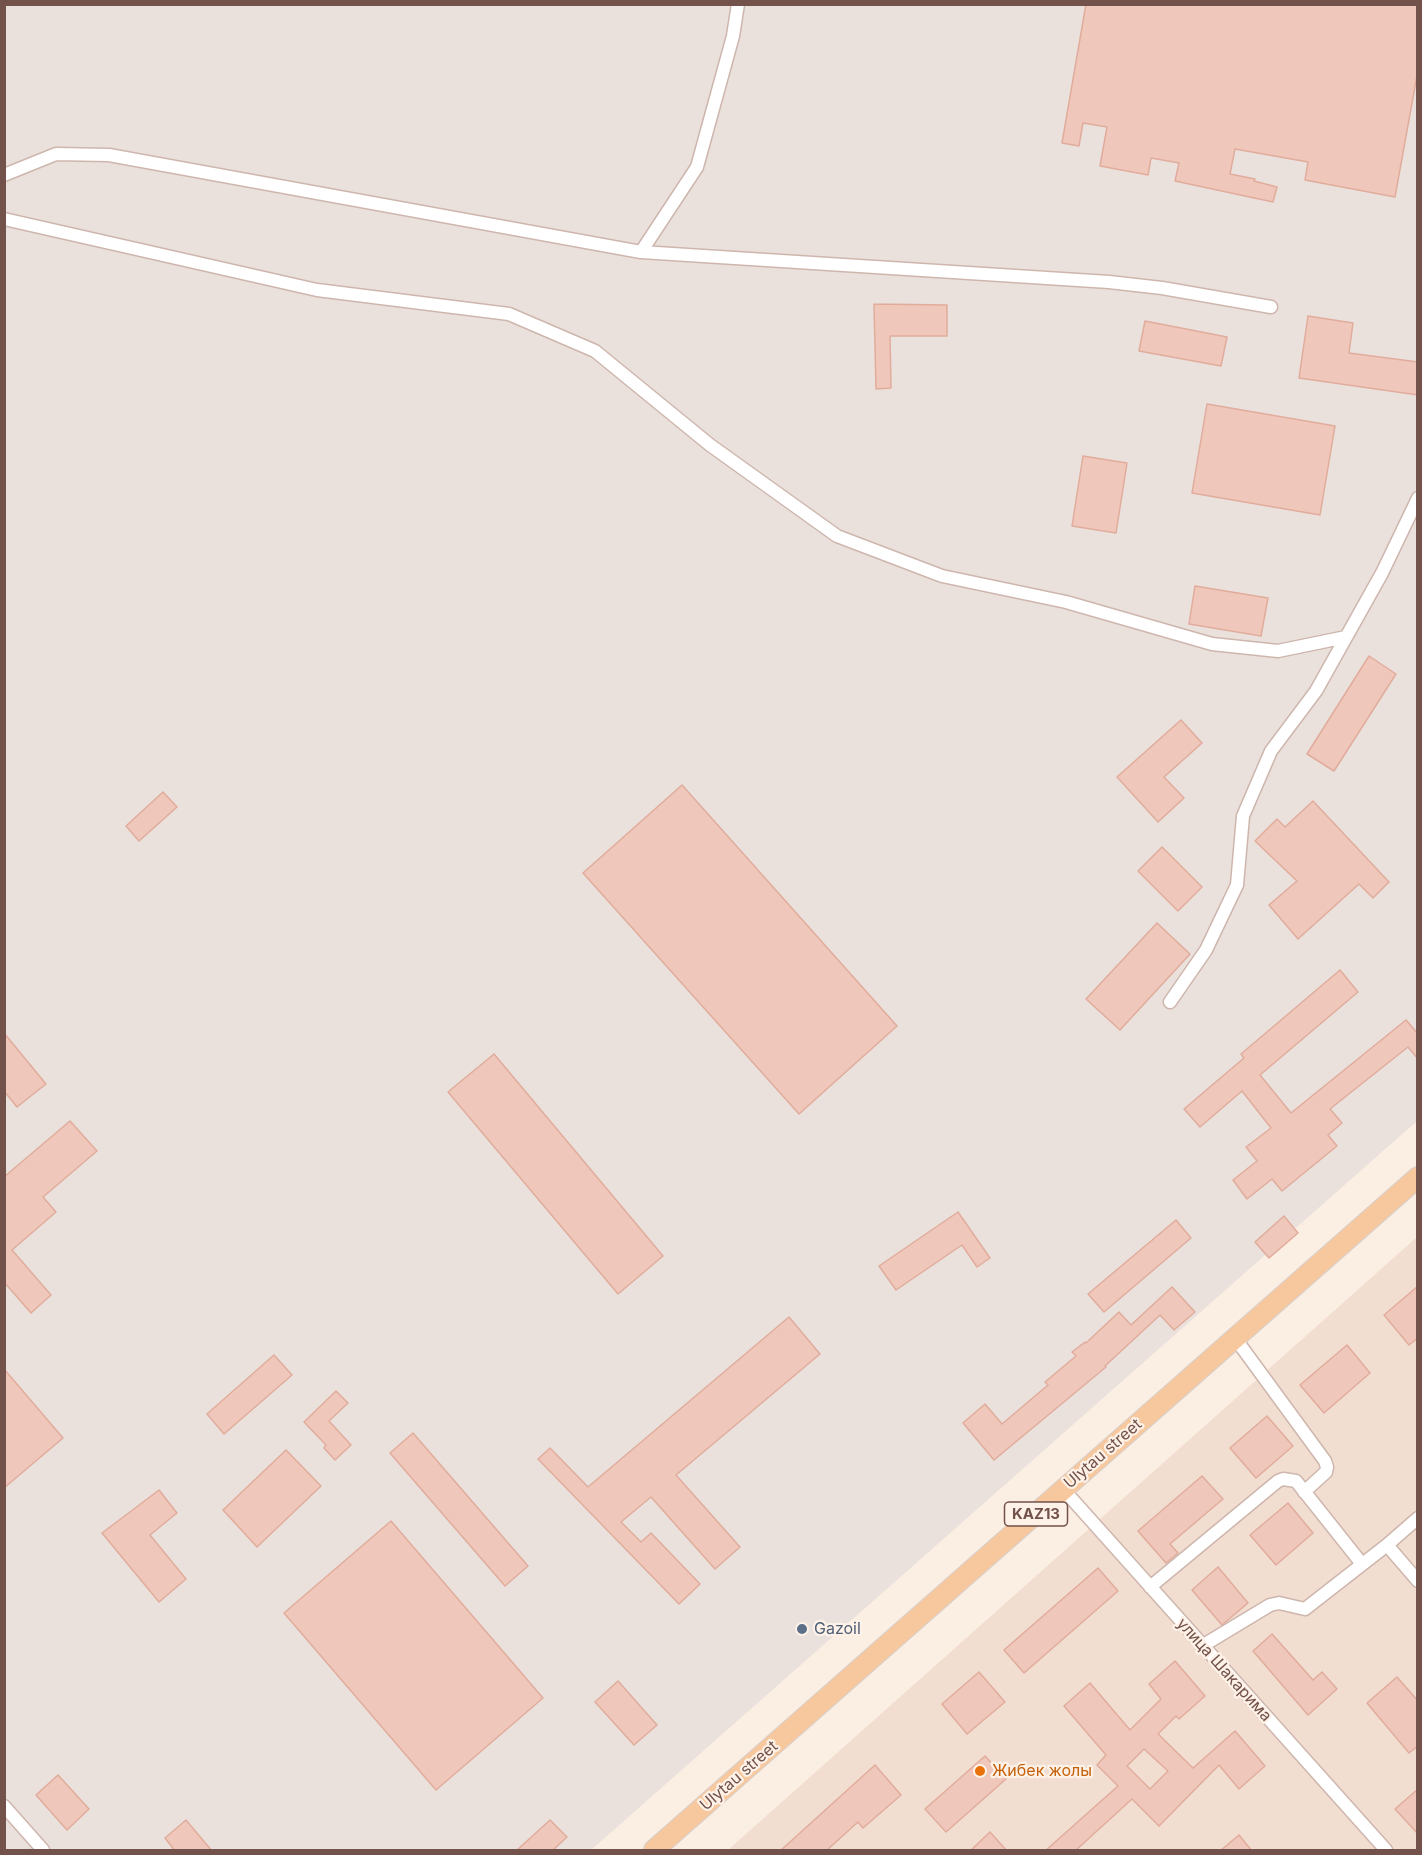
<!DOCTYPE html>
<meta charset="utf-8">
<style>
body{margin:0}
#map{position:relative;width:1422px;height:1855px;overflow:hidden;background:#fbeee2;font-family:Inter,sans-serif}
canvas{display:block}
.frame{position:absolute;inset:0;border:6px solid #72524a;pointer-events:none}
</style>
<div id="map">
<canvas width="1422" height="1855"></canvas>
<div class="frame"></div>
</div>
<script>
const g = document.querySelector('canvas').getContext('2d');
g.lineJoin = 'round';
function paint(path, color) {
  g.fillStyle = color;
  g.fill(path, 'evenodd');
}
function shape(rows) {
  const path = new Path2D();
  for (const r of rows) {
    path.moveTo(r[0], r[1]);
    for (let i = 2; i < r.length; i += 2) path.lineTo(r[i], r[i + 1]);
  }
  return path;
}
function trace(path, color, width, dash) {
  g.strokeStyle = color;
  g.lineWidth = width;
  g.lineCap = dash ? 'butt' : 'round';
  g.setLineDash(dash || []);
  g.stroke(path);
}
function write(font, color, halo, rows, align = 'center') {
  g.font = font + ' Inter,sans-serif';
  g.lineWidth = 4.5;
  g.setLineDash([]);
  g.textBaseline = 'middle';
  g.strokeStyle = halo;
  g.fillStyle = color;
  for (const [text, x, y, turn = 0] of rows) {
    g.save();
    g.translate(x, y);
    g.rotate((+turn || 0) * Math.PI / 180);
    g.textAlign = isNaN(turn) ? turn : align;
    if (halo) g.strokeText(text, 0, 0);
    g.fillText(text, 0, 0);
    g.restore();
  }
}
paint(shape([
 [1417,1237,1417,1850,728,1850]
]), '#f2ded1');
paint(shape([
 [5,5,1417,5,1417,1121,591,1850,5,1850]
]), '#eae1dd');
const building = shape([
 [1086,4,1418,4,1418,70,1395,197,1305,180,1308,162,1235,149,1230,174,1255,179,1254,181,1277,187,1273,202,1175,181,1179,163,1151,158,1148,175,1100,166,1107,127,1083,123,1079,146,1062,143,1086,4],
 [874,304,947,305,947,336,890,336,891,388,876,389,874,304],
 [1308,316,1353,323,1349,353,1418,362,1418,395,1299,378,1308,316],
 [1145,321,1227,337,1221,366,1139,351,1145,321],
 [1207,404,1335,426,1320,515,1192,493,1207,404],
 [1083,456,1127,463,1116,533,1072,526,1083,456],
 [1195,586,1268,598,1261,636,1189,624,1195,586],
 [1369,656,1396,674,1334,771,1307,754,1369,656],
 [1181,720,1202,743,1164,777,1184,798,1158,822,1117,777,1181,720],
 [682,785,897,1026,799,1114,583,873,682,785],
 [163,792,177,807,139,841,126,826,163,792],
 [1313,801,1389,882,1373,898,1359,884,1298,939,1269,905,1297,881,1255,841,1277,819,1285,827,1313,801],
 [1162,847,1202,887,1178,911,1138,871,1162,847],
 [1157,923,1190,954,1120,1030,1086,999,1157,923],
 [1340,970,1358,992,1260,1075,1291,1113,1406,1020,1418,1034,1418,1059,1408,1047,1330,1109,1342,1123,1328,1135,1337,1146,1282,1191,1272,1179,1247,1199,1233,1180,1257,1161,1246,1147,1271,1128,1242,1091,1200,1127,1184,1109,1244,1058,1241,1054,1340,970],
 [4,1033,46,1084,17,1107,4,1091,4,1033],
 [494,1054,663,1256,618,1294,448,1092,494,1054],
 [70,1121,97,1151,43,1197,56,1212,12,1250,51,1295,31,1313,4,1282,4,1177,70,1121],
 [958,1212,990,1258,977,1267,962,1245,896,1290,879,1266,958,1212],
 [1284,1216,1298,1233,1269,1258,1255,1242,1284,1216],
 [1176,1220,1191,1238,1104,1312,1088,1294,1176,1220],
 [1418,1286,1418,1338,1409,1345,1384,1315,1418,1286],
 [1172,1287,1195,1312,1174,1330,1160,1315,1105,1366,1106,1367,994,1460,963,1423,985,1404,1002,1424,1048,1385,1045,1382,1076,1356,1072,1352,1085,1342,1086,1343,1119,1312,1131,1325,1172,1287],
 [789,1317,820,1354,676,1475,740,1547,715,1569,651,1497,621,1522,641,1542,651,1533,700,1584,679,1604,538,1459,550,1448,588,1487,789,1317],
 [1347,1345,1370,1373,1324,1413,1300,1385,1347,1345],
 [274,1355,292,1375,224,1434,207,1414,274,1355],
 [4,1369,63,1438,4,1488,4,1369],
 [336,1391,348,1403,329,1421,351,1445,335,1460,324,1448,326,1445,304,1422,336,1391],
 [1267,1416,1293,1446,1256,1478,1230,1448,1267,1416],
 [413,1433,528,1566,505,1586,390,1453,413,1433],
 [286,1450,321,1486,257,1547,223,1510,286,1450],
 [1202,1476,1223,1499,1170,1544,1178,1553,1166,1563,1138,1531,1202,1476],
 [159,1490,177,1513,150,1535,186,1579,159,1602,102,1533,159,1490],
 [1288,1503,1313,1533,1276,1565,1250,1535,1288,1503],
 [391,1521,543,1698,436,1790,284,1613,391,1521],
 [1218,1567,1248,1603,1222,1625,1192,1590,1218,1567],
 [1098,1568,1118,1591,1024,1673,1004,1650,1098,1568],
 [1272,1634,1313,1680,1322,1672,1337,1689,1308,1715,1253,1651,1272,1634],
 [1175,1661,1205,1696,1179,1719,1176,1716,1158,1734,1193,1768,1235,1731,1265,1766,1239,1789,1219,1765,1159,1826,1132,1799,1075,1851,1045,1851,1118,1786,1097,1765,1106,1755,1064,1706,1090,1683,1130,1730,1161,1699,1149,1684,1175,1661],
 [1144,1749,1168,1771,1150,1789,1127,1766,1144,1749],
 [979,1672,1005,1702,967,1734,942,1704,979,1672],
 [1397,1677,1418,1701,1418,1746,1409,1753,1367,1703,1397,1677],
 [618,1681,657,1725,634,1745,595,1702,618,1681],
 [985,1756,1006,1779,946,1832,925,1809,985,1756],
 [875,1765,901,1795,863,1828,858,1822,826,1851,780,1851,875,1765],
 [58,1775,89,1809,67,1830,36,1795,58,1775],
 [1418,1789,1418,1834,1395,1809,1418,1789],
 [186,1820,212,1851,175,1851,165,1838,186,1820],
 [550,1820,567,1837,552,1851,516,1851,550,1820],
 [990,1832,1007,1851,970,1851,990,1832],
 [1239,1835,1252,1851,1220,1851,1239,1835]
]);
paint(building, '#efc8bb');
trace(building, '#e1ac9c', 1.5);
const street = shape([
 [4,175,56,154,109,155,641,252,697,167,733,36,738,4],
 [4,219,317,290,509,314,595,351,710,445,837,536,942,576,1066,602,1212,644,1278,651,1346,637],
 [641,252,1109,282,1162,288,1271,307],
 [1170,1002,1206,950,1237,885,1243,816,1271,751,1316,691,1382,573,1418,498],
 [1235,1338,1325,1461,1327,1467,1326,1472,1304,1492],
 [1063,1489,1386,1850],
 [1387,1545,1418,1581],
 [1150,1587,1278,1481,1283,1479,1296,1481,1362,1564],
 [1202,1646,1270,1605,1279,1603,1305,1609,1387,1545,1418,1518],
 [4,1806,43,1850]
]);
const primary = shape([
 [654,1850,1418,1177]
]);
trace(street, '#ceb6ad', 15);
trace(primary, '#d8cfcc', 22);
trace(street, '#fff', 12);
trace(primary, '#f7c89d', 20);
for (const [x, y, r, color] of [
 [802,1629,6,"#5c6f8a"],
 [980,1771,6,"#e8710a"]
]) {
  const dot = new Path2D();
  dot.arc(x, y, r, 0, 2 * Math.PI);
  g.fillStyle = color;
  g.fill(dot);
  trace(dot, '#fef2e8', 2);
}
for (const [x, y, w] of [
 [1036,1514,63]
]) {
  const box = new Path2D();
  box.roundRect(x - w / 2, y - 12, w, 24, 4.5);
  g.fillStyle = '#fef2e8';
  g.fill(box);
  trace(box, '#72524a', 1.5);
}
write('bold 15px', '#72524a', null, [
 ["KAZ13",1036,1514]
]);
write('16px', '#72524a', '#fef2e8', [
 ["Ulytau street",1103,1454,-41],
 ["улица Шакарима",1224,1670,48],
 ["Ulytau street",739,1776,-41]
]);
write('16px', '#4e5e75', '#fef2e8', [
 ["Gazoil",814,1629]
], 'left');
write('16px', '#c56008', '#fef2e8', [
 ["Жибек жолы",992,1771]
], 'left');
</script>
